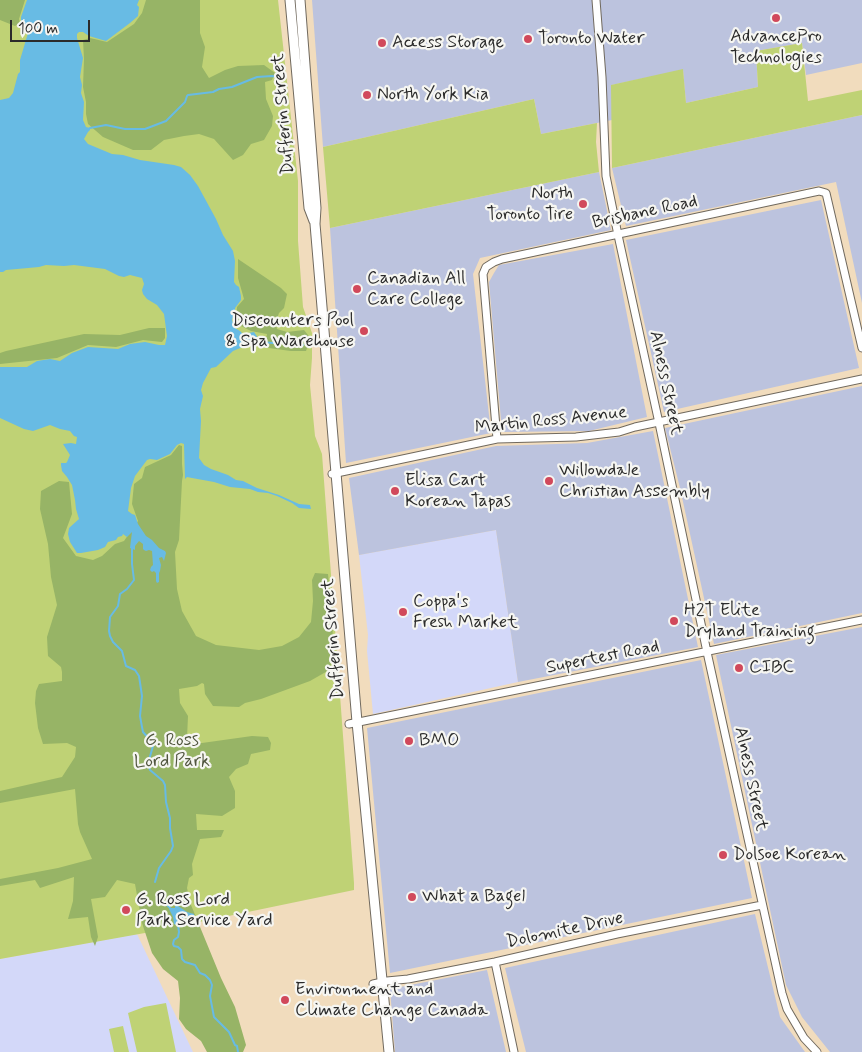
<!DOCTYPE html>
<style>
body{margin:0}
#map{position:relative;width:862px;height:1052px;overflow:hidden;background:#f1dcbd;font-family:Mynerve,sans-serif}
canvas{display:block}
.scale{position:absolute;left:10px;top:20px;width:80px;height:22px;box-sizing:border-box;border:2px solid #2b2b2b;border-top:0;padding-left:6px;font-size:15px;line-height:18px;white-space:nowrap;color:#2b2b2b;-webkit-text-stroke:4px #f6f6f2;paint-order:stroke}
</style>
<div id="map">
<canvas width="862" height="1052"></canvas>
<div class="scale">100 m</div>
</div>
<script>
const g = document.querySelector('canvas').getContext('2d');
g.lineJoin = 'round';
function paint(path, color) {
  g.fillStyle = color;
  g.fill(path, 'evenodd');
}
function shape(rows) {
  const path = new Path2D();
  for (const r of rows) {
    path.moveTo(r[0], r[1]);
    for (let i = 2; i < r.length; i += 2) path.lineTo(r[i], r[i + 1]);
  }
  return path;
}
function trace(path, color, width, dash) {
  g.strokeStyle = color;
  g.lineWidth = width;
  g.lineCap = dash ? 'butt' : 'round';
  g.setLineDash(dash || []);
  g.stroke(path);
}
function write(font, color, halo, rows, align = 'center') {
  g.font = font + ' Mynerve,sans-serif';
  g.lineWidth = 4.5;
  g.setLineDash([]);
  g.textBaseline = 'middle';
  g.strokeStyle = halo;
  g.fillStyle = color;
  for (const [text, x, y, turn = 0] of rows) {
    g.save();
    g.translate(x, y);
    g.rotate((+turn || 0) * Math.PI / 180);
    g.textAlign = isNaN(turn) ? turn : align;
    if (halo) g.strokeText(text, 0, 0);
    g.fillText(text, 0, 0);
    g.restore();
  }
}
paint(shape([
 [496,530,518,682,373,714,367,651,368,635,359,555],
 [137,934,193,1052,0,1052,0,959]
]), '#d3d8f9');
paint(shape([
 [312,0,862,0,862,63,806,75,802,43,756,51,758,87,686,103,683,70,612,85,612,120,597,123,541,134,534,99,323,147],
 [862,115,862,303,836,182,626,226,612,168],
 [599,172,611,230,480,258,473,274,491,433,346,463,330,228],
 [821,200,859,368,664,412,626,240],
 [613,244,647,417,589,431,502,432,489,282,494,273,499,265],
 [862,386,862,613,714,644,680,488,665,428],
 [653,431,698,647,518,682,496,530,359,555,349,478,496,446,587,443],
 [862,627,862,1052,830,1052,802,1017,786,985,716,655],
 [701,660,752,898,390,973,367,728],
 [755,914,780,1017,805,1052,526,1052,505,968],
 [487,970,506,1052,395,1052,390,989]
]), '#bcc3de');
paint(shape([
 [0,0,278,0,298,181,298,241,303,307,312,333,312,358,310,385,315,436,322,454,354,883,354,890,156,931,0,959],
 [802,43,808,101,862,90,862,115,612,168,611,85,683,69,686,103,758,87,756,51],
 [534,99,541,134,597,123,596,142,599,172,330,228,323,147],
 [166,1003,176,1052,137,1052,128,1013,144,1007],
 [123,1026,129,1052,114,1052,109,1029]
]), '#bfd275');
paint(shape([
 [0,0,25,0,19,19,20,23,15,26,0,20],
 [146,0,200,0,200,33,205,47,202,67,209,78,225,70,238,66,264,65,275,73,272,80,265,82,266,99,273,116,272,126,264,140,251,144,243,155,233,160,214,139,199,134,184,136,164,140,151,150,133,150,103,137,88,124,86,114,86,102,83,87,84,59,83,40,90,38,107,42,134,24,142,13],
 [238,259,281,288,287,294,284,308,279,313,276,322,277,329,287,332,304,330,308,335,310,340,306,351,291,351,261,347,265,344,267,334,251,331,241,326,236,322,237,307,244,299,238,278],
 [149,328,165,328,165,338,162,342,143,340,116,347,88,345,57,358,0,364,0,353,6,351,84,334,120,335],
 [179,445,182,446,182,464,183,475,182,481,179,540,175,552,177,589,182,611,196,636,216,645,259,650,282,646,299,637,311,622,313,601,312,580,315,573,328,574,333,624,331,669,310,681,261,699,245,703,239,707,213,706,205,694,204,684,202,683,197,686,179,689,180,703,188,716,187,738,190,743,202,743,252,736,268,737,271,743,270,750,251,754,248,764,236,769,229,777,235,791,235,808,222,816,196,814,197,830,224,830,221,837,200,839,192,864,193,875,189,878,187,888,191,905,221,978,235,1007,246,1045,243,1052,207,1052,201,1041,186,1029,179,1019,180,998,178,981,163,969,152,953,142,923,135,884,117,880,105,897,91,899,98,937,95,946,91,937,88,917,68,919,73,901,74,877,40,888,35,880,0,886,0,879,58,868,92,859,80,832,78,824,75,789,0,803,0,791,62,777,75,757,76,747,67,743,43,744,38,728,35,703,36,691,39,684,62,681,62,672,61,667,48,656,47,637,57,605,51,577,48,544,40,509,41,491,59,481,69,482,72,514,63,538,76,556,93,560,102,556,115,544,124,541,138,521,132,504,134,484,142,478,145,467,171,455]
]), '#97b466');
paint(shape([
 [27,0,139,0,137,5,139,7,138,16,130,23,106,41,89,36,83,32,79,32,77,34,77,38,83,58,80,77,82,85,81,93,84,102,83,120,86,127,90,128,90,130,88,132,84,139,88,144,112,154,123,155,140,160,174,165,181,167,190,175,198,186,216,219,223,235,233,251,235,261,234,282,236,285,239,287,241,296,241,300,235,308,235,317,233,317,232,320,235,328,240,331,243,334,254,332,258,338,265,339,264,341,255,344,245,346,233,351,216,367,211,368,203,383,201,390,203,396,200,409,201,421,199,458,204,465,211,469,228,475,236,480,243,481,257,488,279,495,299,504,310,505,311,509,299,508,292,503,277,496,268,493,258,492,250,489,230,487,214,482,192,478,187,477,185,479,184,444,181,443,177,445,170,454,157,460,150,459,147,460,135,476,131,488,128,511,132,514,135,515,138,524,146,536,152,540,159,548,165,551,166,553,164,561,162,557,159,558,161,565,160,571,159,573,159,582,157,583,156,581,156,573,154,571,152,572,150,570,151,567,153,565,152,551,149,550,146,551,144,550,143,549,143,544,139,541,135,546,135,550,130,548,132,532,127,537,123,534,122,536,118,537,116,540,108,542,105,547,98,550,81,553,77,553,70,542,68,534,69,528,79,519,76,509,75,500,72,485,67,477,62,471,61,465,61,463,66,463,67,462,70,455,63,444,71,443,76,444,77,437,74,436,70,431,60,429,50,425,33,431,24,429,0,418,0,367,27,367,37,361,50,359,60,361,72,353,88,347,118,349,130,344,145,342,159,345,165,345,167,336,164,314,157,305,147,299,143,294,142,290,144,284,142,278,130,275,124,277,119,276,105,269,74,265,64,266,46,265,39,267,6,270,3,272,0,272,0,100,9,98,13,93,18,74,20,72,20,60,28,33,26,27,21,23,21,17],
 [175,904,187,912,194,914,194,917,179,919,180,925,176,925,174,924,173,917,169,909,170,908,175,908]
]), '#68bbe4');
trace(shape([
 [90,128,106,125,125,129,145,129,166,121,185,102,187,96,188,95,213,92,219,89,232,87,257,77,272,76,281,77],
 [260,342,273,343,287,341,303,345],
 [132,547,132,564,134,580,127,589,120,594,118,606,110,617,109,631,110,636,113,642,122,651,126,666,135,670,139,676,142,696,140,716,142,727,143,732,151,741,153,746,149,760,149,767,150,770,163,781,165,785,166,802,170,818,170,828,173,846,171,851,159,868,155,882],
 [158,896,170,908],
 [178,925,179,932,178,937,174,940,173,944,174,946,178,947,181,950,182,959,185,962,195,965,200,973,205,975,210,980,212,985,210,996,214,1017,229,1032,235,1045,237,1046,238,1052]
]), '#68bbe4', 2);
const minor = shape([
 [596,0,602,77,606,176,618,235,659,423,707,652,782,993,787,1009,804,1038,817,1052],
 [497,439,483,274,486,267,494,262,502,259,819,191,826,193,862,348],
 [332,474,497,439,576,437,619,432,635,427,862,379],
 [349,724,862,620],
 [495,962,514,1052],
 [373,984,387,981,408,979,495,962,617,934,762,905]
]);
const major = shape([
 [290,0,309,208,314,221],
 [300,0,316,208,315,224,357,722,389,1052]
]);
trace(minor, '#70695e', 9);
trace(major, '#70695e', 11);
trace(minor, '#fff', 7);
trace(major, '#fff', 9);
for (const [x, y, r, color] of [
 [776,18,5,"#d1495b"],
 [528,39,5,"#d1495b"],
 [382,43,5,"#d1495b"],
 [367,95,5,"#d1495b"],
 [583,204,5,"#d1495b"],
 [357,289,5,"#d1495b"],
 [364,331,5,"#d1495b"],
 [549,481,5,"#d1495b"],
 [395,491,5,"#d1495b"],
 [403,612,5,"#d1495b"],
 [674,621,5,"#d1495b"],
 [739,668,5,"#d1495b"],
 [409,741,5,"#d1495b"],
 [723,855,5,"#d1495b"],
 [412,897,5,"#d1495b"],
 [126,910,5,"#d1495b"],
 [285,1000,5,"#d1495b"]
]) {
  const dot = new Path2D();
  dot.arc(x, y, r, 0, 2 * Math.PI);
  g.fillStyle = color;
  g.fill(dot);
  trace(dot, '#f6f6f2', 2);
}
write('18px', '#2b2b2b', '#f6f6f2', [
 ["AdvancePro",776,37,"center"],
 ["Technologies",776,58,"center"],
 ["Toronto Water",538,39],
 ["Access Storage",392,43],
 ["North York Kia",377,95],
 ["North",573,194,"right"],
 ["Toronto Tire",573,215,"right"],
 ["Canadian All",367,279],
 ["Care College",367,300],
 ["Discounters Pool",354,321,"right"],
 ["& Spa Warehouse",354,342,"right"],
 ["Willowdale",559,471],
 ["Christian Assembly",559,492],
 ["Elisa Cart",405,481],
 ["Korean Tapas",405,502],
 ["Coppa's",413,602],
 ["Fresh Market",413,623],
 ["H2T Elite",684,611],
 ["Dryland Training",684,632],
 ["CIBC",749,668],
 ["BMO",419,741],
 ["Dolsoe Korean",733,855],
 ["What a Bagel",422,897],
 ["G. Ross Lord",136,900],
 ["Park Service Yard",136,921],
 ["Environment and",295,990],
 ["Climate Change Canada",295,1011]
], 'left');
write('18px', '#2b2b2b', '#f6f6f2', [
 ["Dufferin Street",284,114,-95],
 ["Brisbane Road",645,213,-12],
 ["Alness Street",665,383,78],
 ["Martin Ross Avenue",551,421,-6],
 ["Dufferin Street",334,639,-95],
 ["Supertest Road",603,658,-11],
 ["Alness Street",750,779,78],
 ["Dolomite Drive",565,931,-12]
]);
write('18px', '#50553e', '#f6f6f2', [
 ["G. Ross",172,741],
 ["Lord Park",172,762]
]);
</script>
